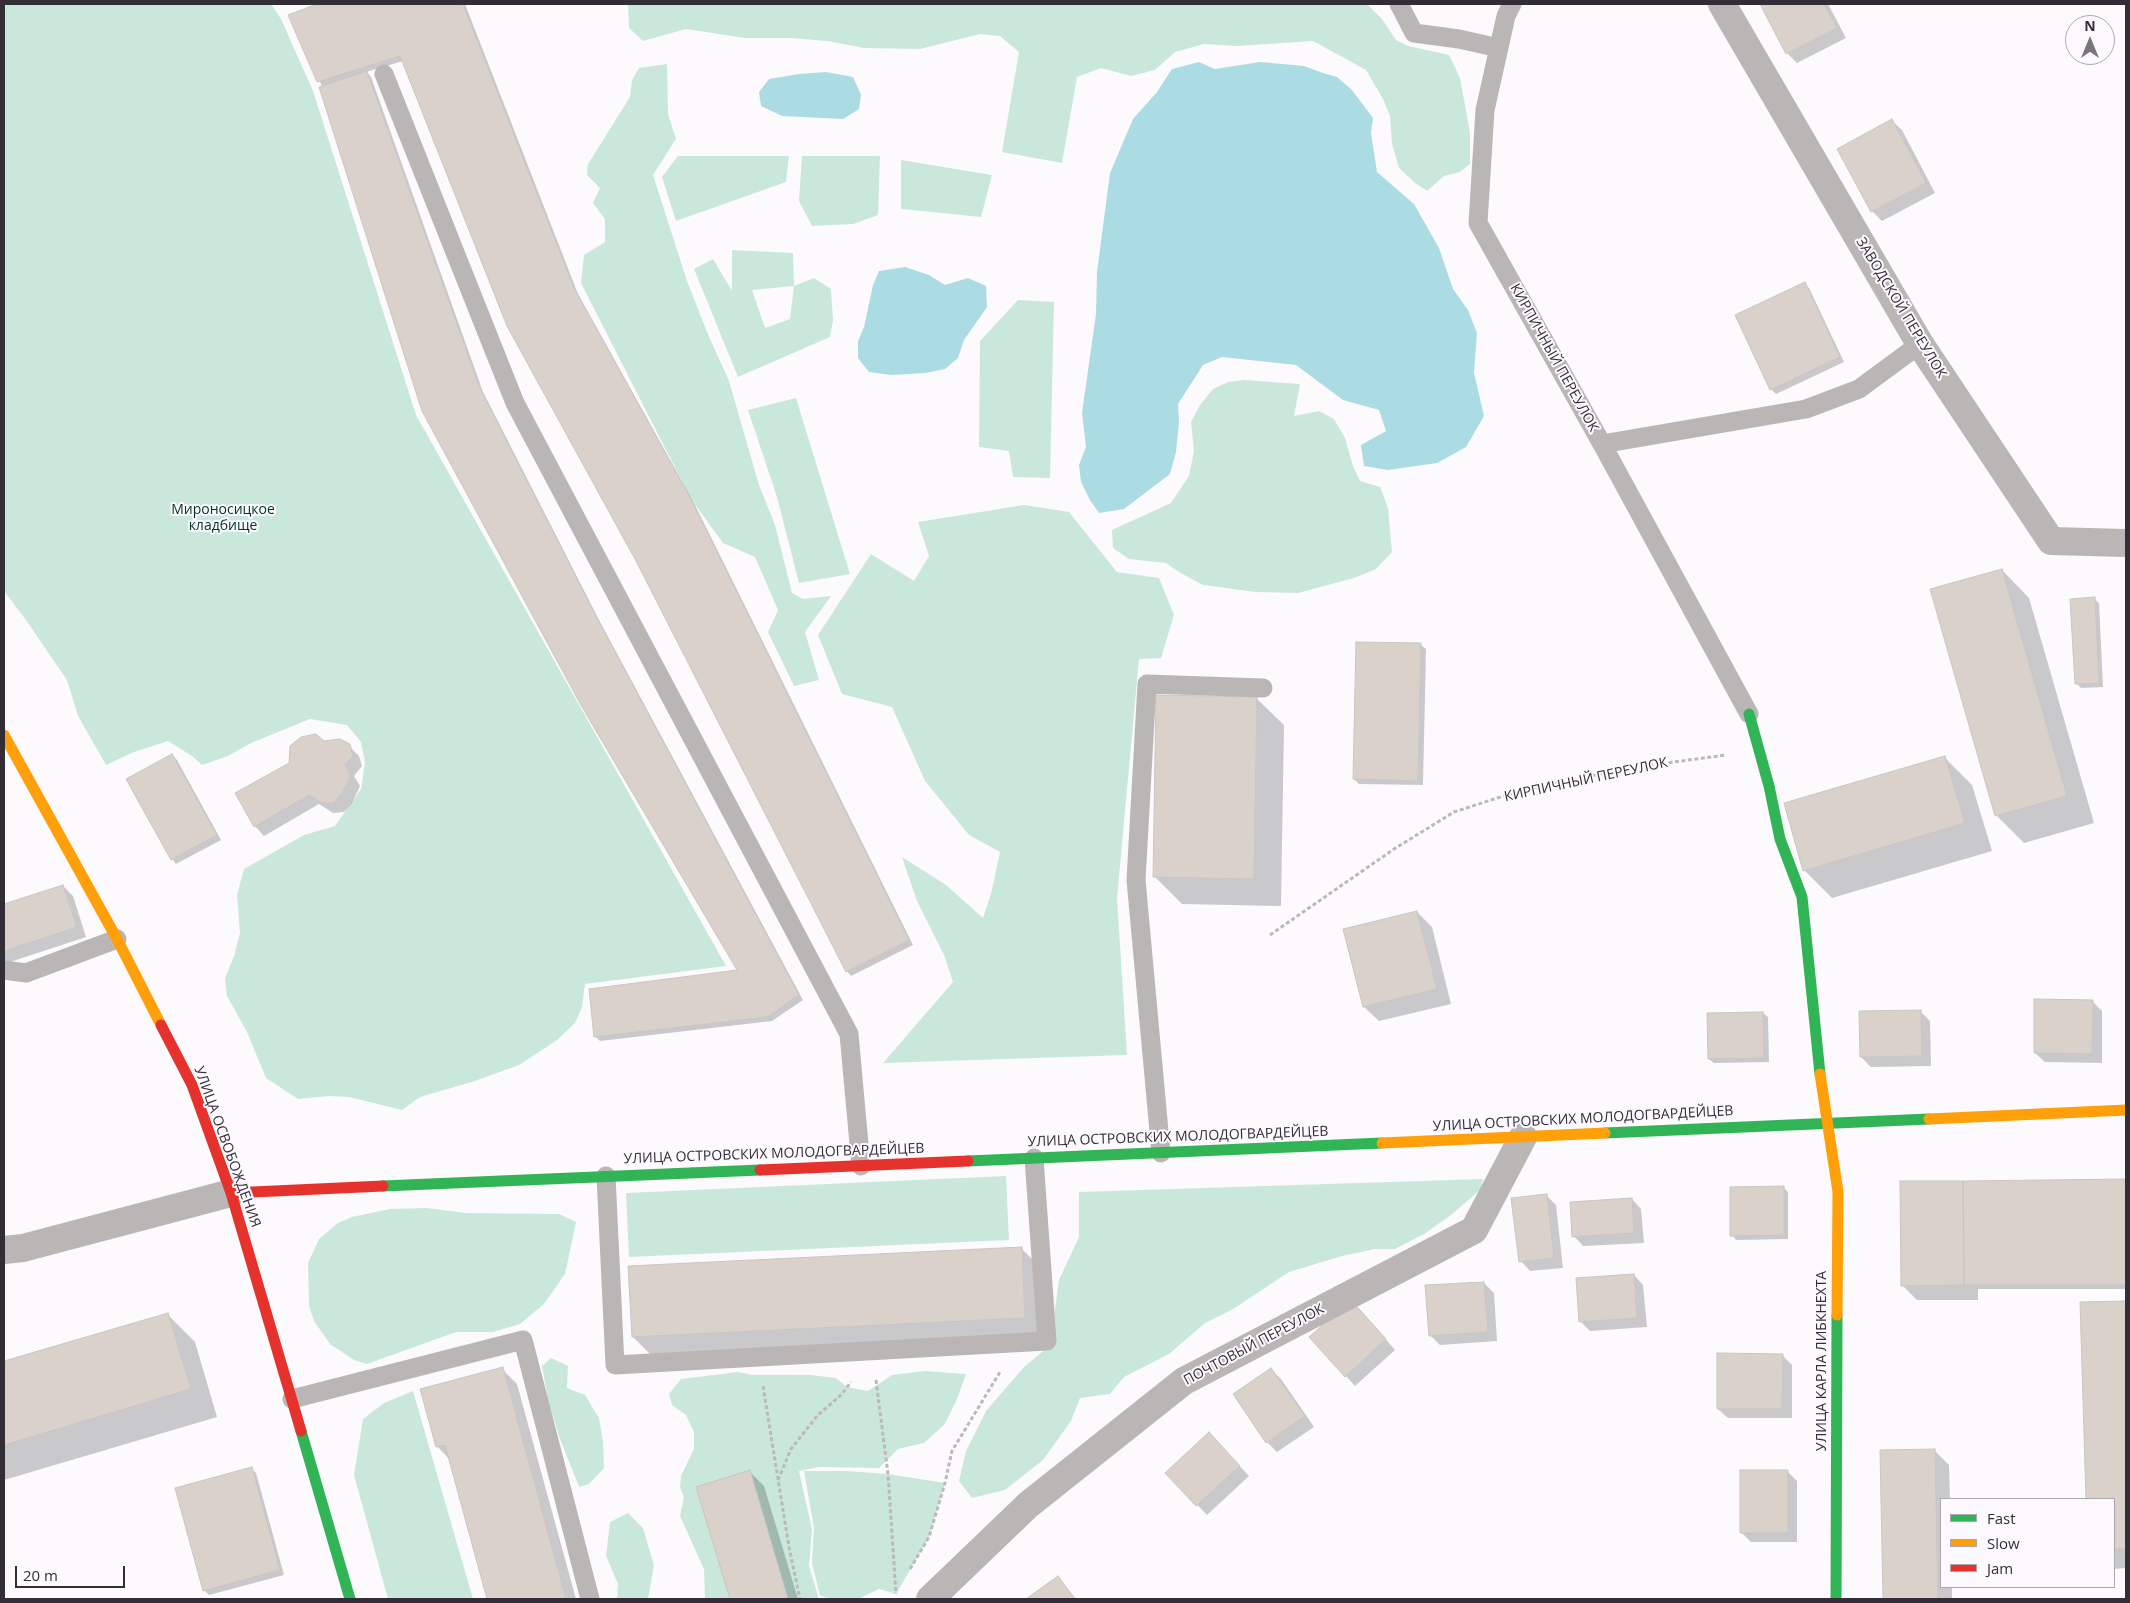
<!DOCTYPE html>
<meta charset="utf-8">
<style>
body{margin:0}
#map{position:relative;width:2130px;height:1603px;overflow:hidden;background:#fcfafd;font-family:"Open Sans",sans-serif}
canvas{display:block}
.frame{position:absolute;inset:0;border:5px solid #322d37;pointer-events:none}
.legend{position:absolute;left:1940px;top:1498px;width:175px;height:90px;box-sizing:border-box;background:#fcf9fe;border:1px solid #aba7ae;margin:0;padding:6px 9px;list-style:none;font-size:15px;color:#322d37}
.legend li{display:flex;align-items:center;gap:10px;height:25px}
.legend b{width:25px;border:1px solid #aba7ae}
.north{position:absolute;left:2065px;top:15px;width:50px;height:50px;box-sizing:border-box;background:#fcf9fe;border:1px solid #aba7ae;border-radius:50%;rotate:0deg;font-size:14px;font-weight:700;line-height:20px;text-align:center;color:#322d37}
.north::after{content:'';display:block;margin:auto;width:18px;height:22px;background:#79757c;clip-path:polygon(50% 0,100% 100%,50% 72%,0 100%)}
.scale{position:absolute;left:15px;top:1566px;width:110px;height:22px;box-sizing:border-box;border:2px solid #322d37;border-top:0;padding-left:6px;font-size:15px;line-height:18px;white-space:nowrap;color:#322d37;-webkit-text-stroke:4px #fcf9fe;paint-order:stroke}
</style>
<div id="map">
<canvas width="2130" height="1603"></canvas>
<div class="frame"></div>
<ul class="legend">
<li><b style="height:6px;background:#30b455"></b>Fast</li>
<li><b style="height:6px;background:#ff9f0a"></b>Slow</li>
<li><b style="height:6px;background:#e5322d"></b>Jam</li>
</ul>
<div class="north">N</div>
<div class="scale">20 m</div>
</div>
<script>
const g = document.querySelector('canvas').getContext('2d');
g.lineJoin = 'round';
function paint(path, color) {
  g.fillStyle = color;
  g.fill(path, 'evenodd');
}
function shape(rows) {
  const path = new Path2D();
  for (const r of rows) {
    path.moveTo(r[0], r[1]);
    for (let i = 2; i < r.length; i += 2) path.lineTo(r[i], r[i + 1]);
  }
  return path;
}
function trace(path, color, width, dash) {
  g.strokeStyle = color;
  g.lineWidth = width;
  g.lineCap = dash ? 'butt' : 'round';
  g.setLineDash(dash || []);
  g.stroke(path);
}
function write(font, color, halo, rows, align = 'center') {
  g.font = font + ' "Open Sans",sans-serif';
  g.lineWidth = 4;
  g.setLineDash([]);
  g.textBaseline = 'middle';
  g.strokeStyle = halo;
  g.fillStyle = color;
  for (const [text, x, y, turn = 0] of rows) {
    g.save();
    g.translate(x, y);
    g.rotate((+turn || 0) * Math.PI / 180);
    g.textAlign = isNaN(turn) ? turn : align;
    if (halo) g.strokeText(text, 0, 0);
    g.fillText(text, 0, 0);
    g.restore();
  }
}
paint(shape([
 [4,4,271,4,281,19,313,91,416,415,726,966,585,984,582,1007,575,1023,557,1040,519,1065,472,1082,420,1097,402,1110,349,1097,329,1096,298,1099,266,1078,247,1032,227,996,225,978,234,956,240,933,237,895,244,869,304,835,335,826,361,789,365,762,361,742,347,725,310,719,251,743,228,756,202,765,192,756,168,741,134,752,106,765,78,716,67,680,26,620,4,591],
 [628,4,1367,4,1382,19,1396,40,1408,46,1449,55,1460,78,1470,133,1470,164,1460,172,1444,176,1427,191,1415,183,1399,168,1392,144,1390,116,1383,99,1366,70,1313,41,1237,46,1204,44,1175,52,1155,70,1131,76,1101,68,1077,77,1062,163,1002,152,1019,52,1000,36,980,34,920,49,864,48,827,41,791,38,745,38,686,29,643,41,629,28],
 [667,64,668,114,676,139,653,175,687,281,707,332,729,381,759,485,775,525,792,593,803,599,831,596,805,632,819,680,794,686,768,632,778,610,755,557,723,543,691,499,581,283,584,255,605,242,605,219,593,203,600,188,587,175,588,164,630,97,632,80,639,68],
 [678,156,789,156,786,182,676,221,662,177],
 [802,156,880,156,878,215,853,224,812,226,799,201],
 [901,160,992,175,981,217,901,209],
 [732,250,793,253,794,286,814,278,831,289,833,320,830,337,738,377,694,269,713,259,732,291],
 [794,286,790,319,765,328,752,290],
 [1018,300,1054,302,1050,478,1013,477,1009,451,979,447,980,341],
 [1244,380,1300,384,1294,416,1319,411,1334,419,1345,438,1353,466,1360,481,1380,487,1388,508,1392,552,1376,569,1354,578,1298,593,1255,592,1203,585,1179,572,1166,563,1129,559,1113,548,1112,530,1171,503,1189,476,1194,451,1191,422,1200,405,1213,389,1228,382],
 [796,398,850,574,799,583,777,497,748,410],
 [1024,505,1069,512,1117,572,1159,578,1174,615,1161,658,1139,659,1117,898,1127,1055,883,1063,953,982,944,955,917,901,902,857,946,885,983,918,991,894,1000,852,969,835,925,781,892,707,842,694,818,635,871,554,914,581,929,556,918,522],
 [1006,1176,1009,1240,629,1257,626,1193],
 [1483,1179,1481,1189,1451,1215,1424,1234,1395,1249,1375,1249,1342,1256,1289,1272,1233,1309,1205,1323,1169,1354,1124,1377,1110,1394,1080,1398,1071,1421,1043,1460,1005,1490,972,1498,959,1481,966,1451,986,1411,1024,1367,1054,1342,1055,1309,1059,1280,1079,1237,1079,1192],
 [427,1208,465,1213,559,1214,576,1222,565,1274,544,1304,520,1324,493,1332,456,1332,367,1364,354,1360,330,1344,314,1321,309,1306,308,1263,319,1239,338,1223,352,1217,390,1209],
 [551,1358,568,1366,567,1388,585,1395,599,1418,603,1442,604,1468,589,1484,579,1487,560,1439,548,1400,542,1366],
 [925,1371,966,1374,957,1399,945,1424,924,1443,898,1449,879,1468,819,1467,799,1471,812,1529,809,1566,819,1599,705,1599,704,1569,680,1516,684,1497,680,1487,681,1476,694,1449,694,1432,686,1415,672,1405,669,1394,681,1379,738,1372,752,1375,811,1375,836,1378,847,1387,868,1391,892,1375],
 [413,1391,473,1599,388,1599,354,1475,363,1419,384,1403],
 [846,1471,888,1474,945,1483,929,1537,896,1594,879,1589,858,1599,835,1599,820,1596,812,1563,814,1528,804,1471],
 [628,1513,643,1528,654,1565,648,1599,617,1599,618,1584,606,1556,610,1522]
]), '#c9e8db');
paint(shape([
 [1199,62,1215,69,1260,62,1304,66,1323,73,1337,77,1352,90,1373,118,1371,133,1377,172,1414,204,1439,248,1453,289,1468,310,1477,333,1474,373,1484,416,1466,447,1437,463,1388,470,1364,466,1361,445,1386,431,1379,410,1343,400,1296,365,1222,357,1203,365,1178,404,1179,422,1176,452,1170,474,1124,509,1099,513,1090,500,1081,482,1079,465,1086,447,1082,413,1096,314,1097,272,1110,173,1133,119,1157,92,1172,69],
 [826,72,853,77,861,95,859,109,843,119,782,116,761,106,759,92,769,79,799,74],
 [905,267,929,275,945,285,968,278,986,286,987,307,964,340,958,358,945,369,925,373,891,375,869,372,858,358,858,341,864,327,873,285,879,271]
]), '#abdce4');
paint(shape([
 [321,4,465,4,578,294,695,505,913,945,851,976,847,971,403,61,366,72,371,77,483,392,600,622,803,1000,772,1021,600,1041,595,1036,739,972,289,16],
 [1761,4,1828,4,1846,38,1797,63,1787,53],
 [1892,121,1902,130,1935,193,1882,221,1872,211,1839,149],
 [1804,284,1809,288,1844,362,1776,394,1771,389],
 [2002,570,2029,598,2094,823,2024,843,1996,815],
 [2094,599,2099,603,2103,687,2081,688,2076,683],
 [1421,645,1426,649,1423,785,1359,784,1354,779],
 [1256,698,1284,725,1281,906,1182,904,1154,876],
 [324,742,349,746,359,756,362,766,354,776,360,786,352,803,344,812,333,813,319,804,264,836,255,826,290,764],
 [172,755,177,760,221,840,176,864,172,859],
 [1945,758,1972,785,1992,851,1832,898,1804,870],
 [63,886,73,896,86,937,4,964,4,905],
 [1417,912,1432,927,1451,1004,1379,1021,1364,1007],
 [2092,1001,2102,1011,2102,1063,2045,1062,2035,1053],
 [1920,1011,1930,1021,1931,1066,1871,1067,1861,1057],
 [1763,1013,1768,1017,1769,1062,1714,1063,1709,1059],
 [2126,1180,2126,1289,1978,1289,1978,1300,1917,1300,1902,1285,1902,1182],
 [1783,1187,1788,1192,1788,1239,1736,1240,1732,1235],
 [1546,1195,1556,1205,1563,1268,1530,1271,1521,1261],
 [1632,1199,1641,1209,1644,1243,1583,1246,1574,1236],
 [1021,1248,1049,1276,1052,1345,660,1364,633,1337],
 [1634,1275,1643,1285,1647,1327,1590,1331,1581,1322],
 [1484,1283,1494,1293,1497,1341,1440,1345,1430,1335],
 [2126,1302,2126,1568,2114,1569,2114,1499,2087,1499,2082,1304],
 [1361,1311,1395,1350,1355,1386,1346,1376],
 [167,1314,195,1342,217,1417,4,1480,4,1363],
 [1782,1355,1792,1365,1792,1418,1728,1418,1718,1409],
 [502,1369,517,1384,576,1599,488,1599,450,1460,437,1446],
 [1271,1370,1281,1379,1314,1427,1277,1452,1267,1442],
 [1219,1444,1249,1476,1207,1515,1167,1473],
 [1934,1450,1949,1465,1950,1499,1941,1499,1941,1587,1952,1587,1952,1599,1884,1599,1881,1451],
 [251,1468,256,1473,284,1575,209,1595,204,1590],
 [1787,1471,1797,1481,1797,1542,1751,1542,1741,1532],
 [750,1472,764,1486,798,1599,731,1599,697,1488],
 [1058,1578,1076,1599,1029,1599]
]), '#0003');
const building = shape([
 [317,4,463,4,574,288,691,499,909,940,846,972,636,561,507,326,400,56,317,82,288,15,317,4],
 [1760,4,1824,4,1837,28,1786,54,1760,4],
 [367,71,479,386,596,616,799,995,767,1017,594,1037,589,989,737,970,582,707,422,411,319,87,367,71],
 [1892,119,1926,183,1871,212,1837,149,1892,119],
 [1805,282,1840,357,1770,390,1735,315,1805,282],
 [2002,569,2067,796,1995,816,1930,589,2002,569],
 [2095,597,2099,683,2075,684,2070,599,2095,597],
 [1356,642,1421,643,1418,781,1353,779,1356,642],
 [1156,695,1257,697,1254,879,1153,877,1156,695],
 [316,734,324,741,340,739,350,744,353,756,345,765,351,776,342,793,334,803,322,803,309,795,254,827,235,793,289,763,290,746,301,737,316,734],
 [172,754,217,835,171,860,126,779,172,754],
 [1945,756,1965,823,1803,871,1784,803,1945,756],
 [63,885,77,927,4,951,4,904,63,885],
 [1417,911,1437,989,1363,1007,1343,929,1417,911],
 [2034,999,2093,1000,2092,1054,2034,1053,2034,999],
 [1921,1010,1922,1056,1860,1057,1859,1011,1921,1010],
 [1763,1012,1764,1058,1708,1059,1707,1013,1763,1012],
 [2126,1179,2126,1285,1964,1285,1963,1181,2126,1179],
 [1900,1181,1963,1181,1964,1285,1901,1286,1900,1181],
 [1784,1186,1784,1235,1730,1236,1730,1187,1784,1186],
 [1547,1194,1554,1258,1519,1262,1511,1198,1547,1194],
 [1632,1198,1634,1233,1572,1237,1570,1202,1632,1198],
 [1022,1247,1025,1318,632,1337,628,1266,1022,1247],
 [1634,1274,1637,1318,1579,1322,1576,1278,1634,1274],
 [1484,1282,1488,1332,1429,1336,1425,1285,1484,1282],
 [1351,1300,1386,1339,1345,1377,1309,1337,1351,1300],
 [2126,1301,2126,1549,2114,1549,2114,1499,2086,1499,2080,1302,2126,1301],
 [168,1313,191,1389,4,1445,4,1361,168,1313],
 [1717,1353,1783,1354,1782,1409,1717,1409,1717,1353],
 [503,1367,566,1599,487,1599,445,1445,436,1447,420,1389,503,1367],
 [1271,1368,1305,1416,1266,1443,1233,1394,1271,1368],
 [1209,1432,1240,1466,1196,1506,1165,1473,1209,1432],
 [1935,1449,1938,1599,1883,1599,1880,1450,1935,1449],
 [252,1467,280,1570,203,1591,175,1488,252,1467],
 [750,1470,788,1599,730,1599,696,1487,750,1470],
 [1740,1470,1788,1470,1788,1533,1740,1533,1740,1470],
 [1058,1576,1075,1599,1026,1599,1058,1576]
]);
paint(building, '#dad2ca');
trace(building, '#c9c5c2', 1);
trace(shape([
 [1270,935,1394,849,1454,812,1516,792,1629,768,1726,755],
 [876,1380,888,1474,896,1594],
 [763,1386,789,1547,800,1599],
 [778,1480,791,1449,817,1416,841,1395,851,1382],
 [910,1569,929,1537,945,1483,952,1451,1000,1372]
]), '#bdb9bb', 3, [4, 2.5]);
trace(shape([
 [1399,4,1414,33,1459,39,1499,48],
 [1512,4,1506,16,1485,110,1478,223,1602,444,1806,409,1859,389,1920,344],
 [384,74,515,403,849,1034,861,1166],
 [1602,444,1749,714],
 [4,970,26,973,117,939],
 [1161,1153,1136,880,1147,684,1263,688],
 [606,1176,615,1365,1047,1341,1034,1158],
 [292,1399,523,1340,590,1599]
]), '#bab6b6', 19);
trace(shape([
 [1722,4,1920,344,2051,541,2126,543],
 [4,1250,23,1248,231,1193],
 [930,1599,1028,1505,1184,1381,1474,1230,1523,1137]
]), '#bab6b6', 28);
trace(shape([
 [1749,714,1769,786,1780,839,1802,897,1820,1074],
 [1605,1133,1929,1119],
 [968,1161,1382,1143],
 [383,1186,760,1170],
 [301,1431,350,1599],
 [1836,1599,1837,1315]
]), '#30b455', 11);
trace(shape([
 [4,735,117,939,161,1025],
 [1820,1074,1838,1192,1837,1315],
 [1929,1119,2126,1110],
 [1382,1143,1605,1133]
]), '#ff9f0a', 11);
trace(shape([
 [161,1025,192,1085,231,1193,383,1186],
 [760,1170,968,1161],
 [231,1193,301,1431]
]), '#e5322d', 11);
write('14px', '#322d37', '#fcf9fe', [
 ["ЗАВОДСКОЙ ПЕРЕУЛОК",1901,308,59],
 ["КИРПИЧНЫЙ ПЕРЕУЛОК",1554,358,61],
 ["КИРПИЧНЫЙ ПЕРЕУЛОК",1586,780,-12],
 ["УЛИЦА ОСТРОВСКИХ МОЛОДОГВАРДЕЙЦЕВ",1583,1119,-3],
 ["УЛИЦА ОСТРОВСКИХ МОЛОДОГВАРДЕЙЦЕВ",1178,1137,-2],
 ["УЛИЦА ОСВОБОЖДЕНИЯ",227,1147,70],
 ["УЛИЦА ОСТРОВСКИХ МОЛОДОГВАРДЕЙЦЕВ",774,1154,-2],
 ["ПОЧТОВЫЙ ПЕРЕУЛОК",1254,1345,-28],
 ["УЛИЦА КАРЛА ЛИБКНЕХТА",1822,1361,-90]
]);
write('14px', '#003423', '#fcf9fe', [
 ["Мироносицкое",223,510],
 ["кладбище",223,526]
]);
</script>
